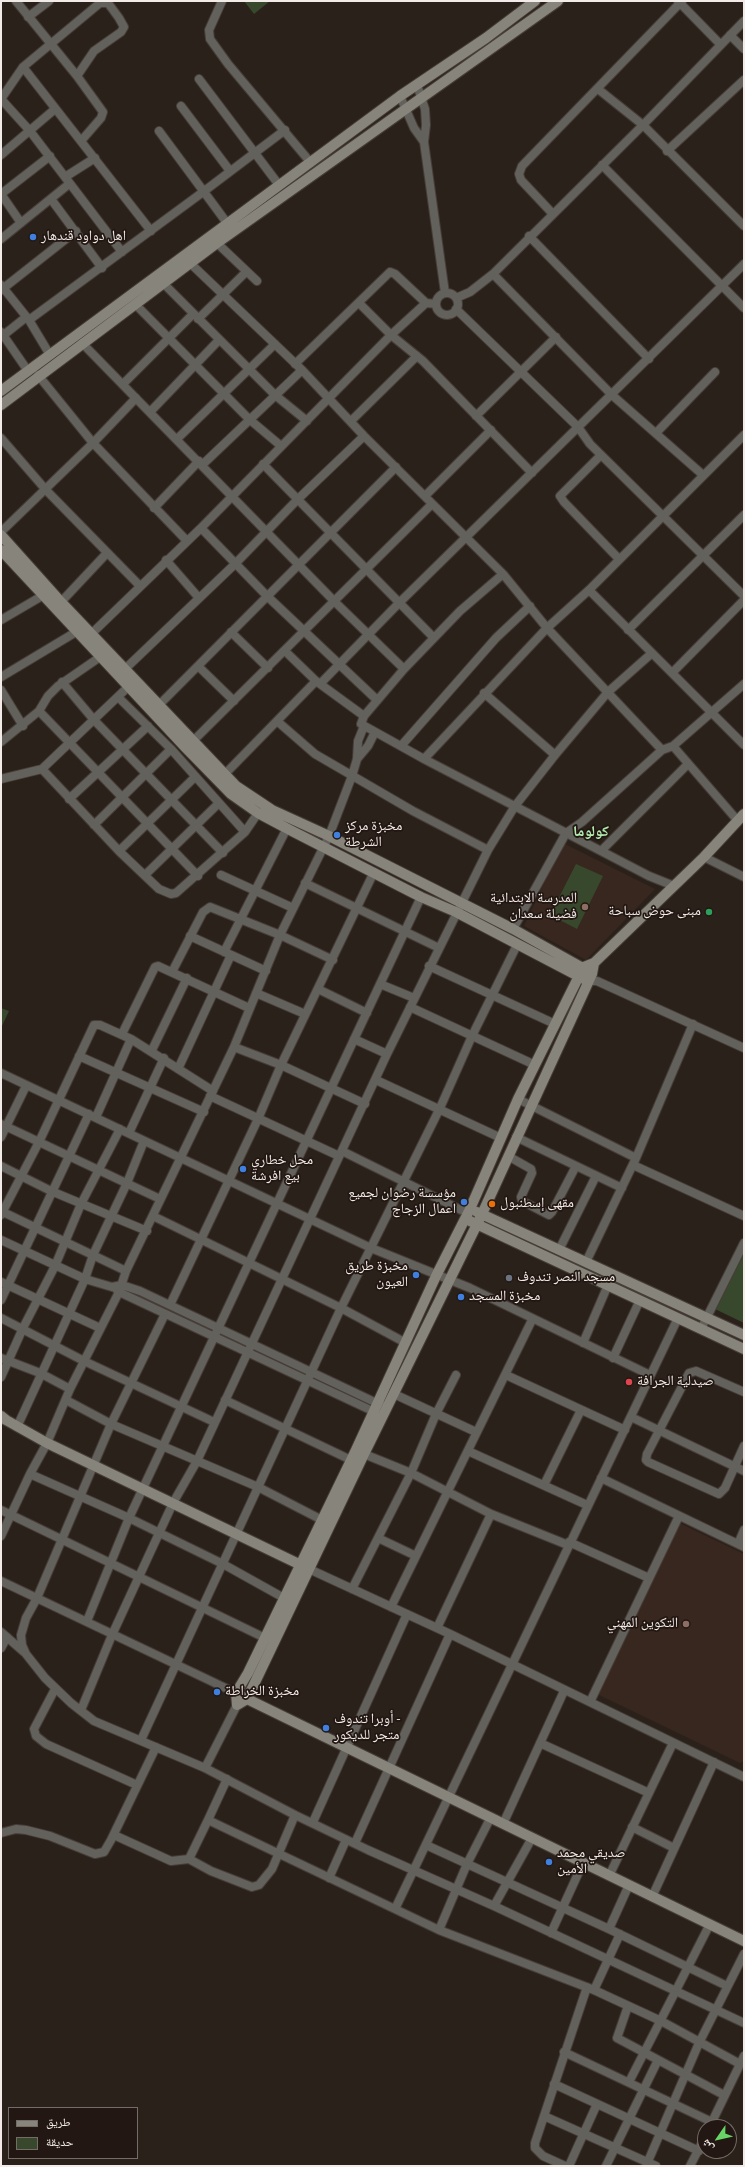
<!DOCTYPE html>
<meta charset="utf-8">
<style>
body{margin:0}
#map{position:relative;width:745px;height:2167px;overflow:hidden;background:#2b211b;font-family:"Source Sans 3","Noto Naskh Arabic",sans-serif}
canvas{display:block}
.frame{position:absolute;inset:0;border:2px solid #f3ebe7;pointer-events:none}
.legend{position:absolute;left:8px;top:2107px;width:130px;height:52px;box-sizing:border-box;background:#221712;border:1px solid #766c67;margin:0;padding:5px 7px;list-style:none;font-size:12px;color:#f3ebe7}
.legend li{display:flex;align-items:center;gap:8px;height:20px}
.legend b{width:20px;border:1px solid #766c67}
.north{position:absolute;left:697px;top:2119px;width:40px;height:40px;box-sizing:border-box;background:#221712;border:1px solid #766c67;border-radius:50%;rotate:236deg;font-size:11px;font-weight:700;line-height:16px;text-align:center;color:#f3ebe7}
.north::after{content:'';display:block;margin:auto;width:14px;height:18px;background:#68d465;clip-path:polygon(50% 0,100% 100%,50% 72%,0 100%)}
</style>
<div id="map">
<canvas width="745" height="2167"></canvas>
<div class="frame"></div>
<ul class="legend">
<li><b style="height:5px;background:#87847b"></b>طريق</li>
<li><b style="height:11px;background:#38482c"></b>حديقة</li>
</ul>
<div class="north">ش</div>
</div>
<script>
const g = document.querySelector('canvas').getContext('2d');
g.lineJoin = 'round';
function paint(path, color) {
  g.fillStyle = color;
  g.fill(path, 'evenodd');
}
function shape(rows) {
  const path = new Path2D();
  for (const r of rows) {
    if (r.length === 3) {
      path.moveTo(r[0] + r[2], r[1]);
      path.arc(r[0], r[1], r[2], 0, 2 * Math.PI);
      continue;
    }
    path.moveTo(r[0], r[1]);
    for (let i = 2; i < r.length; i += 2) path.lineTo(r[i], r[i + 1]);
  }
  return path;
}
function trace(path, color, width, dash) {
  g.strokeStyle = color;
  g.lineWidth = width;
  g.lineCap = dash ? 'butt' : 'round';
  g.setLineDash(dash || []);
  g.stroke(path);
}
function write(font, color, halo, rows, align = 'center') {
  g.font = font + ' "Source Sans 3","Noto Naskh Arabic",sans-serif';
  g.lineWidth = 3.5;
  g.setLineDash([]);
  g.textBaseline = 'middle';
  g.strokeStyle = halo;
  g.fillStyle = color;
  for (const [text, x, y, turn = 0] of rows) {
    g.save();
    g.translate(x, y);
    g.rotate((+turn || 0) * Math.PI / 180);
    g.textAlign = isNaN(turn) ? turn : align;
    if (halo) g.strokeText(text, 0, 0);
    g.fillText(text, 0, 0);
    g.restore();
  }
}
paint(shape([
 [563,843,655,889,586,960,524,926],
 [677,1522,744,1554,744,1761,740,1763,595,1693]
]), '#38271e');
paint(shape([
 [244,1,270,1,254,14],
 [576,864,603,876,577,929,550,915],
 [1,1008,9,1011,1,1028],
 [744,1247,744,1323,715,1309]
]), '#38482c');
const street = shape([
 [16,1,77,76],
 [222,1,209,30,210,39,228,64,311,163],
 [678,1,720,44],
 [28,17,49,1],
 [730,35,744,49],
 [23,67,151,231],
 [199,79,279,185],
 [417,85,425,109,426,125,424,142,445,293],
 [598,89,643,125,744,226],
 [400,96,414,128,424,142],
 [1,99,23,67,100,3,108,3,119,18,124,27,121,32,94,51,77,76,103,112,101,118,81,141],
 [1,99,30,131,122,252],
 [181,106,230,171],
 [159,131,227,223],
 [667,151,744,80],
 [1,155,55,109],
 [602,165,744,308],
 [65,177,95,158],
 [1,194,50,156],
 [1,194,21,223],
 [51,199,102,268],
 [552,213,521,180,519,174,522,166,682,1],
 [529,236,649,359],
 [1,239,69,184],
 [217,243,257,281],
 [190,263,302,370,364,436,503,574,547,628,662,750],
 [493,274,612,395,703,475],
 [163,283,275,395,307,421],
 [1,285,29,320,50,355],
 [1,290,76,231],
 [447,304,11],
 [456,298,470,292,493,274,643,125,744,21],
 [359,303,391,335,423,361,532,473],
 [135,304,249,419,281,446],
 [456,309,578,427,590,444,744,596],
 [198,319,246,272],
 [29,320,203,192,285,130],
 [1,332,28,371],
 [1,337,25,318],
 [82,343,335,602,404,669],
 [295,364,390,272,395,274,426,303],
 [38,375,93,443,187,541],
 [123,384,193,314],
 [150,412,219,340],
 [476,416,556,337],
 [351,421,417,356],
 [656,433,715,372],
 [1,438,46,490,140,586],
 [177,439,275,344],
 [601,455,560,496,564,502,619,559],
 [263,464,434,638],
 [202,465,302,370],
 [425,496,491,430],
 [154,508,199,461],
 [201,528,267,596,377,700],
 [1,532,93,443,136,398],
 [166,560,199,598],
 [503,574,460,611,404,669,364,716,361,724,424,759,601,851,649,876,674,886],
 [61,602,107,553],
 [1,620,42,596],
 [628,630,744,515],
 [231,632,268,668],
 [87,638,201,528,391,335,426,303,436,304],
 [285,651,316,681,364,716],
 [652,653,744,745],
 [198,666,234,701],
 [125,669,235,564,298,499,364,436],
 [672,673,744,600],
 [1,677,76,632],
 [62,682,94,720,223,853],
 [320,684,399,603,744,264],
 [128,687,42,769,119,851,159,889,171,894,176,893,245,832,258,813],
 [1,690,23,726],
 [484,693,555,755],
 [118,697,171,749,245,832],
 [159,705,396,467],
 [39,711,198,876],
 [277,721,315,754,413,811,488,850],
 [1,742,39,711,48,696,58,686,100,657],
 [190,744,432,504],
 [401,746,496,638,530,606],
 [673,746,744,684],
 [357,759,368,746,375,732],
 [424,759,547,628,589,590,744,435],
 [224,775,316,681],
 [1,779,42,769],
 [69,799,148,726],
 [94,825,171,749],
 [119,851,195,777],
 [601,851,688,764],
 [704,857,744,877],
 [145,875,219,803],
 [221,875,293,908],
 [305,883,439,948],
 [513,929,566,833,582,822,662,750,673,746,738,821],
 [190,936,266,971],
 [224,952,287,828],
 [429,966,555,1024],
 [172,972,203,912,210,907,280,935,333,960],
 [588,981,597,981,744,1048],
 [380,984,414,998],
 [318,989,367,1013],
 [256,993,305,1014],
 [410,1007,535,1065],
 [122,1034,155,967,158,966,249,1008],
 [354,1039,387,1054],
 [234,1047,281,1065,365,1104],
 [152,1050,187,978],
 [79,1056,204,1112],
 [178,1069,231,955],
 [1,1073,371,1248,470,1288,650,1375],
 [376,1080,501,1138],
 [210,1096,339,1156],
 [518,1099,636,1158],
 [96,1117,131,1039],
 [1,1124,160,1199],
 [129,1133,164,1058],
 [1,1137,26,1086],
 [516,1137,622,1188],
 [342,1151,461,1210,470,1209],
 [508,1156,531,1169,532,1173,521,1197,522,1201,549,1215,552,1212,576,1166],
 [633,1165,744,1216],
 [1,1166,51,1191,147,1231],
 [1,1211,126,1271],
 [1,1215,39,1142,94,1025,100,1025,131,1039,213,1091],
 [153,1216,341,1308,406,1343],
 [1,1240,85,1279,112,1287,122,1285,140,1291,383,1406],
 [559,1250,596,1176],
 [586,1262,636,1158,693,1024],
 [1,1282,100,1328],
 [115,1288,119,1292,379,1414],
 [1,1300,89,1114],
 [170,1305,258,1119,281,1065,374,872],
 [165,1314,111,1424,37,1598,26,1618,21,1635,22,1645,26,1654,45,1678,71,1703,94,1721,205,1768,295,1815,368,1850,494,1906,744,2023],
 [1,1318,84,1361,214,1422],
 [701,1329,744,1243],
 [583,1343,608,1285],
 [1,1358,40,1373,70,1389],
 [613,1358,640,1300],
 [506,1375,625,1430],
 [1,1377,23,1328,55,1266,81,1204,120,1129],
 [744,1392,696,1371,689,1373,647,1454,646,1460,648,1462,719,1494,725,1488,744,1446],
 [394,1394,476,1432],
 [66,1400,111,1424,258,1487,322,1520],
 [225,1400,351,1460],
 [631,1417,744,1471],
 [17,1427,85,1279,93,1255,127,1183,144,1141],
 [468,1451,587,1505],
 [364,1454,411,1473,491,1514,568,1545],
 [30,1474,129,1518,223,1564,284,1598],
 [601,1478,744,1547],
 [544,1485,581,1410],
 [1,1510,265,1638],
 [1,1536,30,1474,47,1443,70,1389,119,1292,126,1271,234,1047,280,935,329,836,352,776,357,759,358,741,364,726],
 [378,1538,416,1556],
 [569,1542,649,1578],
 [738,1544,744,1530],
 [309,1569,450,1634,744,1777],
 [1,1581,236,1693],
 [352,1589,411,1473,436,1414,456,1375],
 [391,1607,532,1320],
 [87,1621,129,1518,421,897],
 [437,1628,491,1514],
 [1,1632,24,1652],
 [1,1648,7,1637],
 [55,1689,34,1729,36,1736,46,1744,137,1785],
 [590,1702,679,1516],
 [81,1710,112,1635,173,1503,197,1461,387,1054,488,850,515,806,555,755,608,692,652,653,589,590],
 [141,1740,341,1308,440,1108,472,1036,517,945],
 [540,1743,649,1793],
 [205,1768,237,1705],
 [227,1779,208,1820,439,1930,594,1990,661,2021,740,2064],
 [208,1820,189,1859,211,1871,252,1887,259,1885,272,1869,295,1815],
 [313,1822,407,1614],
 [503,1824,564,1691],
 [632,1827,674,1848],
 [1,1833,16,1829,26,1830,50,1836,95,1854,104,1852,111,1840,156,1747],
 [114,1835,171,1861,189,1859],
 [355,1843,450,1634],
 [426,1845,609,1929,727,1986],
 [609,1876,673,1743],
 [329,1878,346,1840],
 [652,1897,714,1762],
 [494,1906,532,1838],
 [395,1909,678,1318],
 [609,1929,629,1885],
 [439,1930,467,1864,491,1817],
 [551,1933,583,1863],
 [594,1990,620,1934],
 [628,2006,617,2038,724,2095],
 [564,2052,712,2122],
 [629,2082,710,1924],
 [554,2084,699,2151],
 [544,2116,656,2166],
 [710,2126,744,2056],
 [565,2166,543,2156,535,2148,535,2143,587,1987],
 [569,2166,597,2104],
 [606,2166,658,2060],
 [646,2166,699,2043,744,1954],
 [690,2166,705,2137]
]);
const secondary = shape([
 [1,391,400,96,486,38,535,1],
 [1,405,217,243,558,1],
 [1,535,61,602,236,786,272,810,329,836,513,929,590,972],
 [1,550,186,748,231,794,258,813,290,830,421,897,456,912,584,979],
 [594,963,592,974,482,1214,364,1454,247,1699,237,1705,236,1693,248,1673,356,1450,436,1276,470,1209,518,1099,579,976,584,967,594,963,704,857,744,814],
 [477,1212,744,1335],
 [470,1221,744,1349],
 [1,1416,6,1420,47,1443,305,1567],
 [241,1696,744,1941]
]);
trace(street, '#473d38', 10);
trace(secondary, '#473d38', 12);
trace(street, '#63615c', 8);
trace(secondary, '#87847b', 10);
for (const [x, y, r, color] of [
 [33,237,4,"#3f7fe0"],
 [337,835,4,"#3f7fe0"],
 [585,907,4,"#8d6e63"],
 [709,912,4,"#2e9e5b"],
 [243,1169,4,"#3f7fe0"],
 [464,1202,4,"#3f7fe0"],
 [492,1204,4,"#e8710a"],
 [416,1275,4,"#3f7fe0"],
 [509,1278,4,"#6b7280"],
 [461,1297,4,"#3f7fe0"],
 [629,1382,4,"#e0444e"],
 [686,1624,4,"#8d6e63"],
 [217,1692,4,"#3f7fe0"],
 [326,1728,4,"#3f7fe0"],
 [549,1862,4,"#3f7fe0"]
]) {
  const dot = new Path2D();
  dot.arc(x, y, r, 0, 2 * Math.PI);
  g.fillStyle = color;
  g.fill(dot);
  trace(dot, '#221712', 1.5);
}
write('14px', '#f3ebe7', '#221712', [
 ["اهل دواود قندهار",41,237],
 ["مخبزة مركز",345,827],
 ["الشرطة",345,843],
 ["المدرسة الابتدائية",577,899,"right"],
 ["فضيلة سعدان",577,915,"right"],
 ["مبنى حوض سباحة",701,912,"right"],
 ["محل خطاري",251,1161],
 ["بيع افرشة",251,1177],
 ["مؤسسة رضوان لجميع",456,1194,"right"],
 ["اعمال الزجاج",456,1210,"right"],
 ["مقهى إسطنبول",500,1204],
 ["مخبزة طريق",408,1267,"right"],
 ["العيون",408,1283,"right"],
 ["مسجد النصر تندوف",517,1278],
 ["مخبزة المسجد",469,1297],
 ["صيدلية الجرافة",637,1382],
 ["التكوين المهني",678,1624,"right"],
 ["مخبزة الخراطة",225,1692],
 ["أوبرا تندوف -",334,1720],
 ["متجر للديكور",334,1736],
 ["صديقي محمد",557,1854],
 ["الأمين",557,1870]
], 'left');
write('bold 15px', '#b2ebaf', '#221712', [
 ["كولوما",591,833]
]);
</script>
